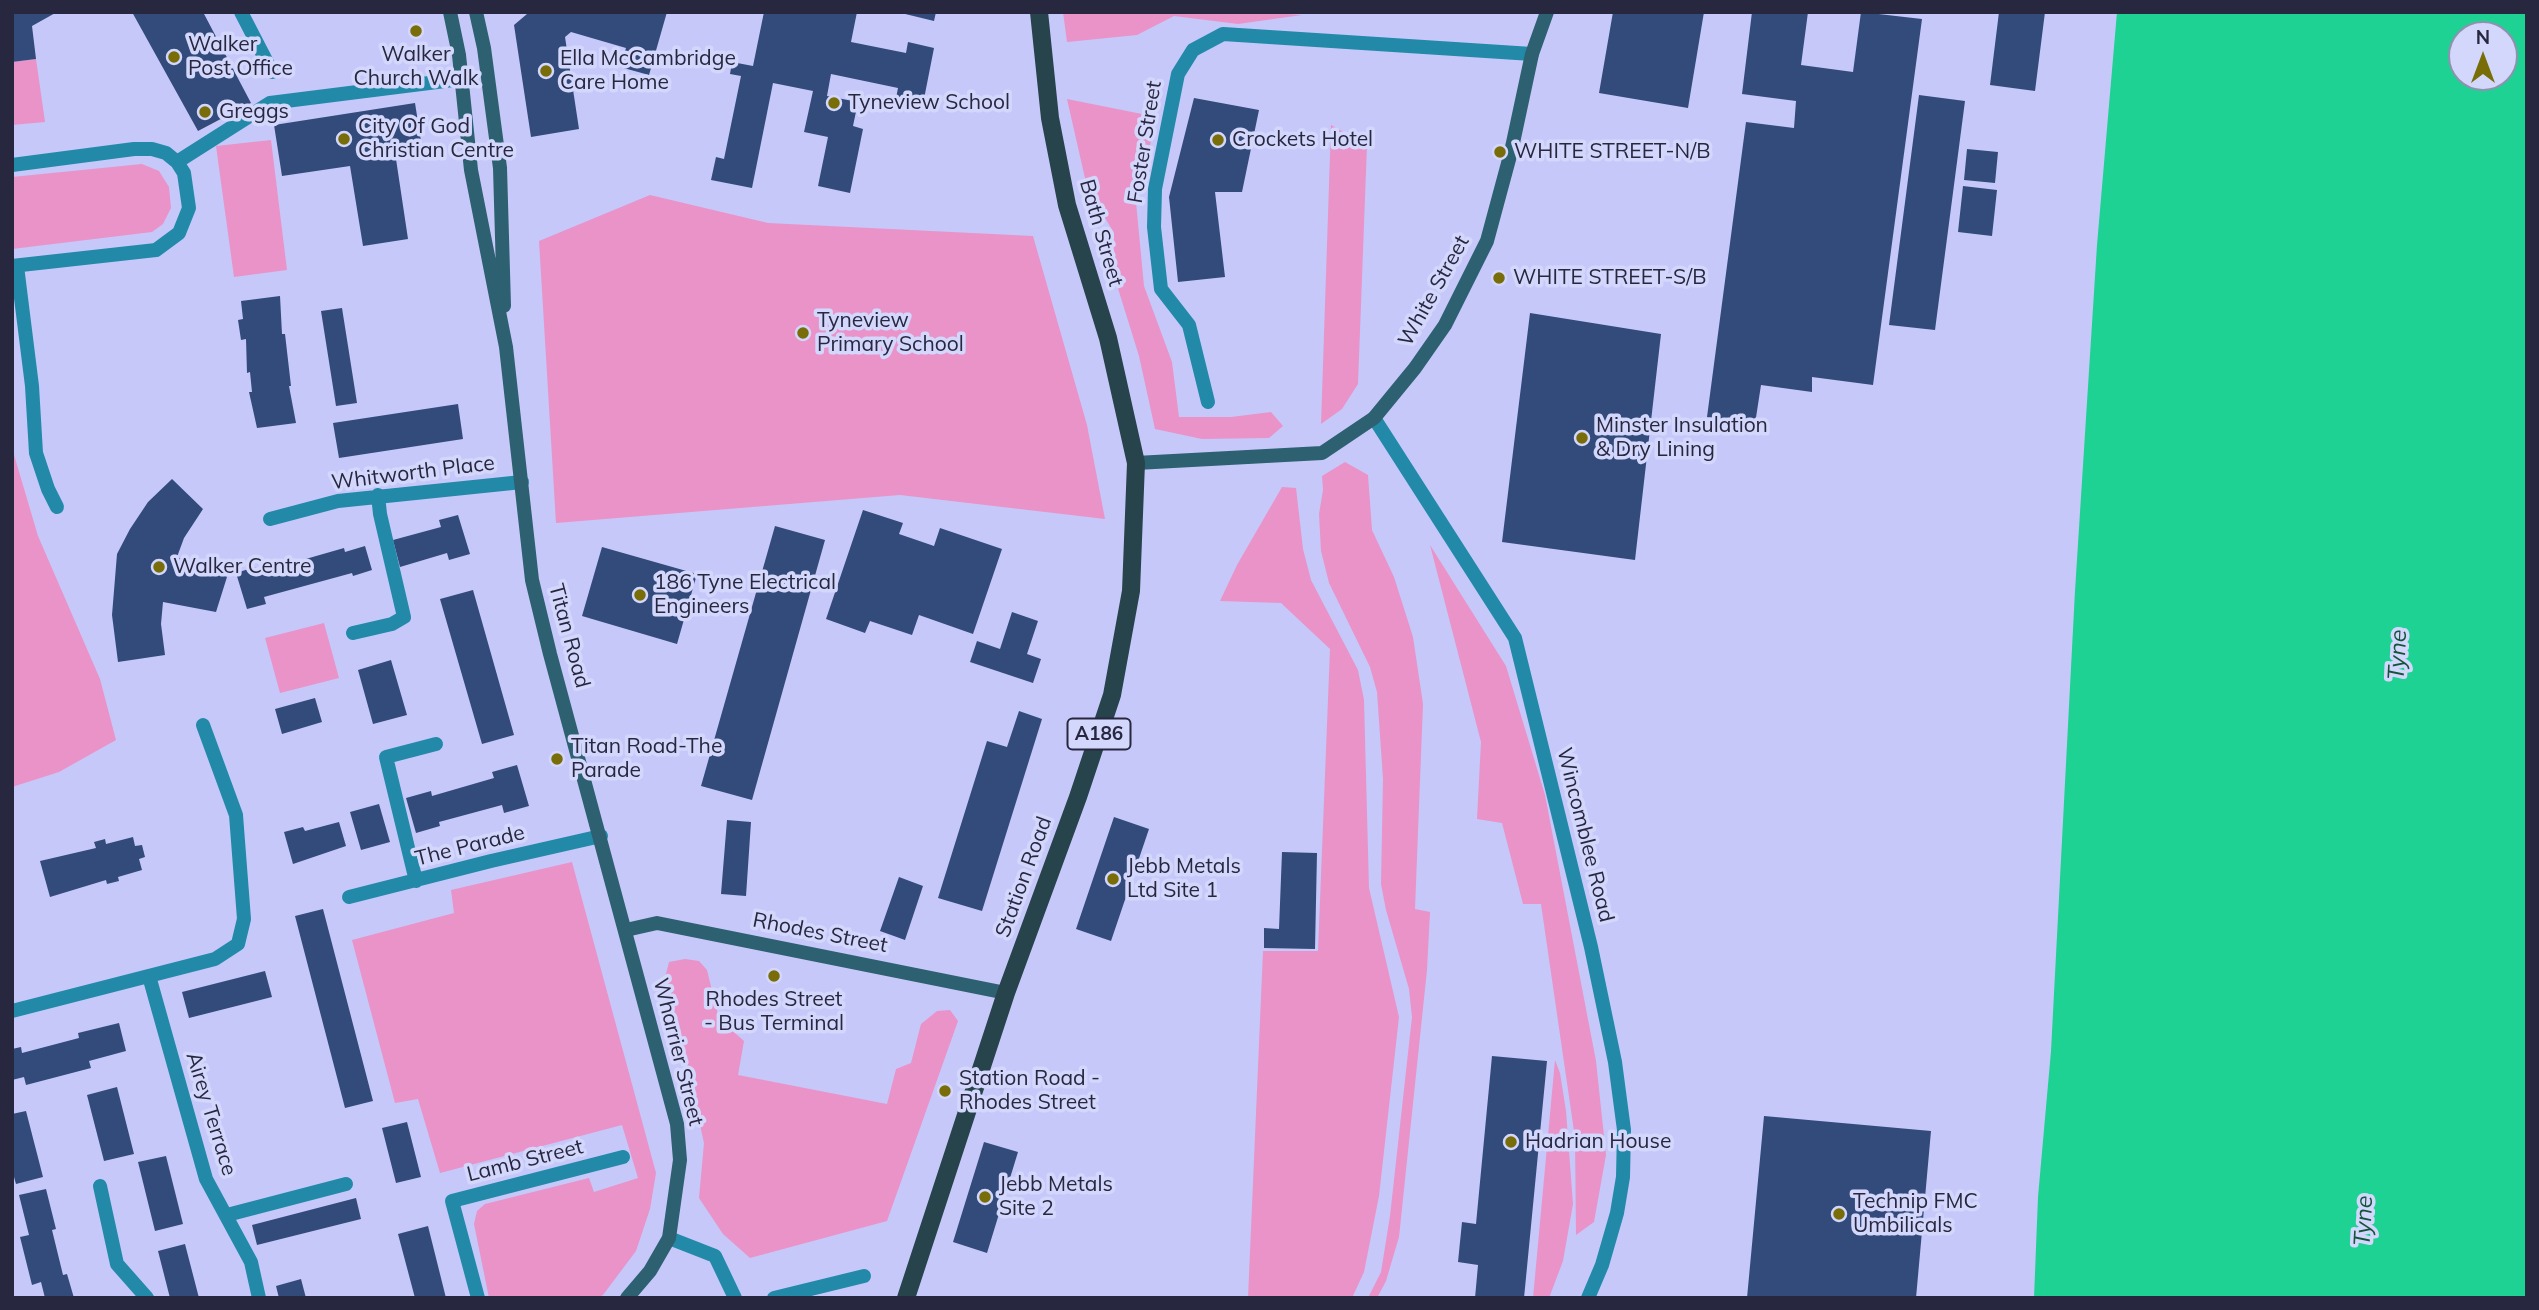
<!DOCTYPE html>
<style>
body{margin:0}
#map{position:relative;width:2539px;height:1310px;overflow:hidden;background:#c6c8f9;font-family:Mulish,sans-serif}
canvas{display:block}
.frame{position:absolute;inset:0;border:14px solid #27273f;pointer-events:none}
.north{position:absolute;left:2448px;top:21px;width:70px;height:70px;box-sizing:border-box;background:#d4d7fc;border:2px solid #8f91b0;border-radius:50%;rotate:0deg;font-size:19px;font-weight:700;line-height:28px;text-align:center;color:#27273f}
.north::after{content:'';display:block;margin:auto;width:24px;height:32px;background:#786d08;clip-path:polygon(50% 0,100% 100%,50% 72%,0 100%)}
</style>
<div id="map">
<canvas width="2539" height="1310"></canvas>
<div class="frame"></div>
<div class="north">N</div>
</div>
<script>
const g = document.querySelector('canvas').getContext('2d');
g.lineJoin = 'round';
function paint(path, color) {
  g.fillStyle = color;
  g.fill(path, 'evenodd');
}
function shape(rows) {
  const path = new Path2D();
  for (const r of rows) {
    path.moveTo(r[0], r[1]);
    for (let i = 2; i < r.length; i += 2) path.lineTo(r[i], r[i + 1]);
  }
  return path;
}
function trace(path, color, width, dash) {
  g.strokeStyle = color;
  g.lineWidth = width;
  g.lineCap = dash ? 'butt' : 'round';
  g.setLineDash(dash || []);
  g.stroke(path);
}
function write(font, color, halo, rows, align = 'center') {
  g.font = font + ' Mulish,sans-serif';
  g.lineWidth = 7;
  g.setLineDash([]);
  g.textBaseline = 'middle';
  g.strokeStyle = halo;
  g.fillStyle = color;
  for (const [text, x, y, turn = 0] of rows) {
    g.save();
    g.translate(x, y);
    g.rotate((+turn || 0) * Math.PI / 180);
    g.textAlign = isNaN(turn) ? turn : align;
    if (halo) g.strokeText(text, 0, 0);
    g.fillText(text, 0, 0);
    g.restore();
  }
}
paint(shape([
 [1063,12,1257,12,1302,15,1238,24,1174,16,1137,35,1067,42],
 [36,59,45,122,12,125,12,62],
 [1067,99,1157,117,1136,202,1144,286,1172,362,1179,417,1231,417,1271,412,1283,426,1269,438,1202,439,1155,429,1139,356,1111,266,1114,233,1087,187],
 [1331,125,1367,145,1358,384,1342,409,1321,424],
 [271,140,287,270,234,277,216,146],
 [142,164,159,171,169,187,171,208,163,224,152,232,12,249,12,177],
 [650,195,768,223,1033,236,1087,425,1105,519,900,495,556,523,539,241],
 [12,448,38,536,100,679,116,740,59,772,12,787],
 [1345,462,1368,475,1372,530,1394,577,1413,637,1423,704,1415,909,1430,912,1427,970,1399,1237,1386,1281,1377,1298,1368,1298,1381,1272,1390,1216,1412,1017,1409,989,1386,910,1381,884,1383,779,1377,692,1370,667,1329,583,1321,551,1319,514,1323,490,1322,476],
 [1282,487,1296,488,1303,549,1311,580,1358,670,1364,700,1369,888,1399,1017,1379,1196,1364,1272,1352,1298,1248,1298,1263,951,1318,951,1330,649,1281,603,1220,601,1237,565],
 [1430,545,1506,666,1545,795,1596,1061,1606,1155,1594,1222,1576,1235,1575,1138,1541,904,1523,904,1502,823,1477,819,1481,742],
 [324,623,339,678,280,693,265,638],
 [572,862,656,1173,650,1209,636,1251,603,1295,598,1298,489,1298,474,1224,477,1211,485,1204,589,1178,594,1192,638,1178,622,1125,440,1173,418,1099,395,1103,352,940,454,913,451,890],
 [685,959,699,961,707,970,719,1019,744,1041,738,1075,887,1104,896,1069,911,1063,921,1024,937,1011,950,1010,958,1021,887,1221,750,1258,723,1234,699,1198,704,1143,666,974,669,962],
 [1555,1060,1560,1073,1566,1111,1573,1204,1563,1261,1549,1298,1533,1298]
]), '#e993c9');
paint(shape([
 [2117,12,2527,12,2527,1298,2034,1298,2038,1197,2051,1051,2075,591,2097,245],
 [2462,35,2504,35,2504,77,2462,77]
]), '#1dd293');
paint(shape([
 [12,12,57,12,32,26,36,59,12,62],
 [132,12,203,12,251,103,198,131],
 [525,12,667,12,649,75,620,67,626,48,571,32,565,37,579,129,531,137,514,25,527,14],
 [764,12,857,12,851,42,906,53,908,42,934,48,923,104,896,98,898,88,831,74,827,96,858,102,853,126,863,129,850,193,818,186,828,137,804,132,813,91,773,83,752,188,711,180,716,157,724,159,741,76,730,74,732,62,753,66],
 [897,12,936,12,934,21],
 [1613,12,1704,12,1688,108,1599,93],
 [1752,12,1808,12,1801,65,1853,72,1861,12,1922,19,1873,385,1812,377,1812,392,1761,385,1755,424,1707,417,1746,122,1794,128,1796,101,1742,94],
 [1999,12,2045,12,2035,91,1990,85],
 [1919,95,1965,101,1935,330,1889,325],
 [1194,98,1259,110,1242,192,1215,192,1225,277,1178,282,1169,197],
 [415,103,423,154,396,159,408,239,363,246,350,166,282,176,274,125],
 [1967,149,1998,152,1995,183,1964,180],
 [1963,186,1997,190,1992,236,1958,232],
 [280,296,282,334,285,334,291,386,289,386,296,423,257,428,249,392,252,392,250,372,247,373,246,339,241,340,238,320,243,319,241,301],
 [342,308,357,403,336,406,321,311],
 [1530,313,1661,334,1635,560,1502,542],
 [458,404,463,439,339,458,333,423],
 [172,479,203,509,184,538,177,557,227,577,216,612,163,602,161,624,165,655,118,662,112,615,117,554,130,529,148,502],
 [863,510,903,523,899,534,934,546,940,528,1002,549,973,634,919,615,912,635,870,621,865,633,826,619],
 [458,515,470,554,449,560,447,553,400,567,393,540,441,527,439,520],
 [775,526,825,540,752,800,701,786],
 [365,546,372,570,353,576,352,573,264,597,266,604,247,609,236,573,255,567,257,573,344,548,345,552],
 [602,547,697,574,677,644,582,616],
 [473,590,514,735,482,744,440,599],
 [1012,612,1038,621,1027,654,1041,659,1033,683,970,662,977,641,1000,649],
 [391,660,407,715,373,724,358,670],
 [315,698,322,722,282,734,275,709],
 [1019,711,1042,719,982,911,938,898,987,741,1007,747],
 [517,765,529,806,504,813,502,805,439,822,440,826,416,833,406,798,431,791,432,796,494,778,492,772],
 [379,804,390,842,361,850,350,812],
 [1114,817,1149,829,1111,941,1076,929],
 [727,820,751,822,746,896,721,894],
 [339,822,346,846,293,864,284,832,303,827,305,831],
 [133,837,135,846,142,845,145,857,139,859,142,870,118,877,119,881,107,884,106,880,50,897,40,861,96,848,94,842,105,839,106,844],
 [1282,852,1317,853,1315,949,1264,948,1264,928,1279,929],
 [899,877,923,886,905,940,880,931],
 [323,909,373,1101,345,1108,295,916],
 [265,971,272,997,189,1018,182,992],
 [119,1023,126,1051,89,1061,91,1068,26,1085,24,1077,12,1080,12,1049,21,1047,22,1053,79,1038,78,1033],
 [1492,1056,1547,1061,1524,1298,1475,1298,1478,1265,1458,1262,1462,1222,1476,1224],
 [117,1087,134,1154,104,1161,87,1095],
 [26,1111,43,1177,16,1184,12,1170,12,1114],
 [1764,1116,1931,1131,1916,1298,1747,1298],
 [407,1122,421,1177,396,1183,382,1128],
 [984,1142,1018,1152,987,1253,953,1242],
 [166,1156,183,1224,155,1231,138,1162],
 [46,1189,56,1229,52,1230,63,1275,67,1274,74,1298,45,1298,41,1282,32,1285,20,1237,29,1235,19,1195],
 [356,1198,361,1219,257,1245,252,1225],
 [428,1226,446,1298,415,1298,398,1234],
 [185,1244,199,1298,170,1298,158,1251],
 [301,1279,306,1298,279,1298,276,1286]
]), '#324b7a');
trace(shape([
 [241,12,272,72],
 [177,162,270,103,461,79],
 [12,165,134,149,152,149,166,153,177,162,184,173,189,208,179,233,156,250,12,266],
 [17,266,32,386,36,453,48,489,57,507],
 [1208,402,1189,325,1161,289,1154,227,1155,189,1178,74,1193,50,1223,34,1532,54],
 [1374,418,1515,638,1591,947,1615,1062,1624,1130,1623,1177,1617,1213,1602,1265,1588,1298],
 [270,519,338,501,522,482],
 [353,633,392,624,404,617,380,514,378,495],
 [416,881,386,757,436,744],
 [349,897,491,861,601,836],
 [149,976,206,1179,251,1262,259,1298],
 [12,1011,215,959,238,944,244,919,236,815,203,725],
 [100,1186,117,1264,147,1298],
 [227,1215,346,1184],
 [669,1238,715,1256,735,1298],
 [478,1298,452,1201,623,1157],
 [774,1298,864,1276]
]), '#228aa8', 14);
trace(shape([
 [450,12,459,55,471,170,506,347,532,580,550,654,677,1124,680,1160,669,1238,650,1271,627,1298],
 [476,12,484,48,500,168,504,306],
 [1136,463,1322,453,1374,418,1415,368,1445,325,1487,241,1511,152,1532,54,1547,12],
 [626,930,657,923,1006,993]
]), '#2d6070', 14);
trace(shape([
 [906,1298,1006,993,1078,797,1112,695,1131,591,1136,463,1108,338,1067,205,1050,118,1039,12]
]), '#27434c', 18);
for (const [x, y, r, color] of [
 [416,31,7,"#786d08"],
 [174,57,7,"#786d08"],
 [546,71,7,"#786d08"],
 [834,103,7,"#786d08"],
 [205,112,7,"#786d08"],
 [344,139,7,"#786d08"],
 [1218,140,7,"#786d08"],
 [1500,152,7,"#786d08"],
 [1499,278,7,"#786d08"],
 [803,333,7,"#786d08"],
 [1582,438,7,"#786d08"],
 [159,567,7,"#786d08"],
 [640,595,7,"#786d08"],
 [557,759,7,"#786d08"],
 [1113,879,7,"#786d08"],
 [774,976,7,"#786d08"],
 [945,1091,7,"#786d08"],
 [1511,1142,7,"#786d08"],
 [985,1197,7,"#786d08"],
 [1839,1214,7,"#786d08"]
]) {
  const dot = new Path2D();
  dot.arc(x, y, r, 0, 2 * Math.PI);
  g.fillStyle = color;
  g.fill(dot);
  trace(dot, '#d4d7fc', 2.5);
}
for (const [x, y, w] of [
 [1099,734,63]
]) {
  const box = new Path2D();
  box.roundRect(x - w / 2, y - 15.5, w, 31, 5);
  g.fillStyle = '#d4d7fc';
  g.fill(box);
  trace(box, '#27273f', 2);
}
write('bold 19px', '#27273f', null, [
 ["A186",1099,734]
]);
write('21px', '#27273f', '#d4d7fc', [
 ["Walker",188,45],
 ["Post Office",188,69],
 ["Walker",416,55,"center"],
 ["Church Walk",416,79,"center"],
 ["Ella McCambridge",560,59],
 ["Care Home",560,83],
 ["Tyneview School",848,103],
 ["Greggs",219,112],
 ["City Of God",358,127],
 ["Christian Centre",358,151],
 ["Crockets Hotel",1232,140],
 ["WHITE STREET-N/B",1514,152],
 ["WHITE STREET-S/B",1513,278],
 ["Tyneview",817,321],
 ["Primary School",817,345],
 ["Minster Insulation",1596,426],
 ["& Dry Lining",1596,450],
 ["Walker Centre",173,567],
 ["186 Tyne Electrical",654,583],
 ["Engineers",654,607],
 ["Titan Road-The",571,747],
 ["Parade",571,771],
 ["Jebb Metals",1127,867],
 ["Ltd Site 1",1127,891],
 ["Rhodes Street",774,1000,"center"],
 ["- Bus Terminal",774,1024,"center"],
 ["Station Road -",959,1079],
 ["Rhodes Street",959,1103],
 ["Hadrian House",1525,1142],
 ["Jebb Metals",999,1185],
 ["Site 2",999,1209],
 ["Technip FMC",1853,1202],
 ["Umbilicals",1853,1226]
], 'left');
write('21px', '#27273f', '#d4d7fc', [
 ["Foster Street",1145,142,-81],
 ["Bath Street",1101,233,74],
 ["White Street",1434,291,-61],
 ["Whitworth Place",413,473,-7],
 ["Titan Road",569,636,75],
 ["Wincomblee Road",1585,835,76],
 ["The Parade",470,846,-14],
 ["Station Road",1024,877,-70],
 ["Rhodes Street",820,933,11],
 ["Wharrier Street",678,1052,76],
 ["Airey Terrace",211,1114,73],
 ["Lamb Street",525,1161,-14]
]);
write('italic 23px', '#14543a', '#d4d7fc', [
 ["Tyne",2398,655,-87],
 ["Tyne",2364,1221,-87]
]);
</script>
